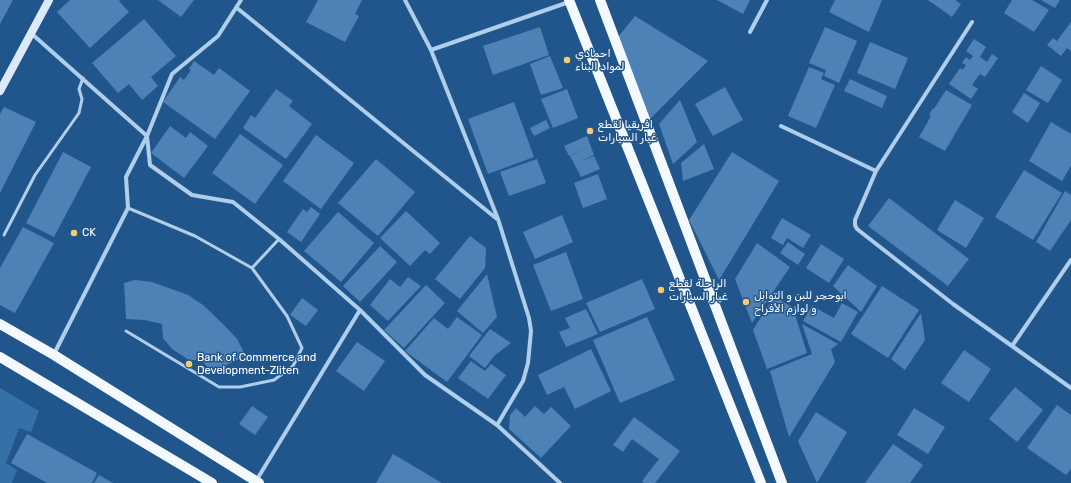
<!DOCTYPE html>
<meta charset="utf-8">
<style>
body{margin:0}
canvas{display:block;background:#21568c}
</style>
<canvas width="1071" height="483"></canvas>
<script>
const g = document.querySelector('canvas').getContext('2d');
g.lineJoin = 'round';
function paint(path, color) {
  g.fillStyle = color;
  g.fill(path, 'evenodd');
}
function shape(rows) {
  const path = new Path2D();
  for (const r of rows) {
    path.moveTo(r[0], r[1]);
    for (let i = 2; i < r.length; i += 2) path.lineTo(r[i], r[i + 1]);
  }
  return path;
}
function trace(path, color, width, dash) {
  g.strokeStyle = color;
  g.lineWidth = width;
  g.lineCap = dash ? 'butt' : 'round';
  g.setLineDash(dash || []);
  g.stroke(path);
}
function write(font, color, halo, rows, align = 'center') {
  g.font = font + ' Rubik,"Noto Sans Arabic",sans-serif';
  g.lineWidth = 3;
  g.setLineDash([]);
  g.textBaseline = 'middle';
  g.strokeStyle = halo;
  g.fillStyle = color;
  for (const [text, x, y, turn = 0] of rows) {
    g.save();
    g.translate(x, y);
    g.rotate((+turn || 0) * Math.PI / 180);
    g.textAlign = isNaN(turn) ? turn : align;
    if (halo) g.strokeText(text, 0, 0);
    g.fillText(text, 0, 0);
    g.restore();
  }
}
paint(shape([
 [0,388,39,411,31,432,19,428,6,463,17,470,12,483,0,483]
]), '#3570a9');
paint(shape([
 [0,0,13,0,0,24],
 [70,0,120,0,119,1,129,12,90,48,57,12],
 [158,0,194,0,181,17],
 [318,0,362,0,355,14,359,16,345,42,306,22],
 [717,0,750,0,743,14],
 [835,0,882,0,869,32,829,12],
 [928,0,955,0,961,4,952,17],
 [1012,0,1032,0,1049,10,1034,32,1004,13],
 [1041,0,1060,0,1055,8],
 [635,16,708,61,649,120,618,37],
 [144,19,176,56,151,77,158,86,142,100,129,84,118,93,92,63],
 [1071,22,1071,51,1067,48,1061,56,1047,45,1053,38,1057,41],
 [540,27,549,55,493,75,483,46],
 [825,27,857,41,839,83,824,76,826,70,809,63],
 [974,39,986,47,980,57,987,62,992,54,998,58,985,77,980,74,972,85,978,89,971,99,949,84,960,68,963,70,966,65,962,63,966,57,970,60,973,56,966,51],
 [870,42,908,58,895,89,857,73],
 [550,56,563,88,541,95,530,64],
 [194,61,214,75,219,68,250,91,215,139,163,102,180,77,184,80,191,70,189,69],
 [1041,66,1062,80,1048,103,1026,90],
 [809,67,824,73,821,79,835,85,816,128,788,116],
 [850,79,887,96,882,108,844,91],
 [725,87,743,120,713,136,695,104],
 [276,89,293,101,289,106,312,124,286,159,243,128,251,115,255,118],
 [567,89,578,118,553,128,541,99],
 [946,90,972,105,945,151,919,137,931,116,929,115,933,108,934,109],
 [1024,93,1040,103,1028,123,1012,112],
 [680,100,697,142,673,164,659,124],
 [514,102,534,157,488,174,468,119],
 [4,107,36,122,0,193,0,114],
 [546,120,550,128,534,136,530,128],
 [1051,122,1071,134,1071,166,1062,181,1029,161],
 [170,126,186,138,190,132,208,146,184,178,151,153],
 [240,134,283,165,255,204,212,173],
 [316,135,354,163,321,209,283,181],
 [587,136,594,155,581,161,594,156,600,169,581,177,570,156,586,148,569,156,564,146],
 [704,144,714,169,683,181,681,163],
 [63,152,91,167,54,237,26,223],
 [732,152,779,181,719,280,689,220],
 [376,159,415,192,378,236,338,203],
 [537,159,546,183,509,196,500,172],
 [1024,170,1062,193,1033,240,995,217],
 [598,174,607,199,583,208,574,183],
 [1065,191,1071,195,1071,220,1050,251,1036,242],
 [889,198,969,259,948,286,868,226],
 [955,200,984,218,966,248,937,230],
 [311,207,320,214,301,242,287,232,303,209,307,212],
 [406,211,440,243,430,254,425,250,410,266,380,238],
 [338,212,374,243,341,282,304,251],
 [562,215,573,242,535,259,523,232],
 [782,218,811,235,803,248,787,238,783,245,771,238],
 [23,227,54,243,15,313,0,305,0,268],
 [470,236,486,248,485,268,460,299,435,279],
 [788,242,805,254,798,265,780,253],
 [757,243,790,267,752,323,735,279],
 [821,244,844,259,829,283,806,268],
 [380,246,397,262,360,302,343,286],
 [566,252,583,299,551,311,533,265],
 [848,265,877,286,861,312,833,286],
 [487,274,497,317,483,333,457,311],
 [408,277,421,286,388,321,370,305,390,279,400,287],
 [642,279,655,309,600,332,586,303],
 [135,280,152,282,188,295,203,305,224,325,237,339,246,356,211,372,202,360,189,360,172,349,163,338,162,324,145,320,126,319,124,283],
 [426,285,445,303,404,348,384,330],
 [882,286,919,310,888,358,851,334],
 [774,296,793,308,807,353,767,369,753,330],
 [302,298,318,310,306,326,290,315],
 [842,303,858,312,841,342,803,321,812,306,834,318],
 [586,309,598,334,566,347,559,332,570,328,565,318],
 [921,313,925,340,905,370,891,359],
 [457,317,482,335,447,382,405,351,434,318,448,329],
 [647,317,675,380,620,403,593,340],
 [802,324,838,344,831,349,835,362,789,437,770,371,812,354],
 [490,329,511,343,494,356,485,368,469,356],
 [357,342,385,361,364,391,336,371],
 [591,349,611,391,575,409,564,387,547,395,538,375],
 [964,350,991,369,969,402,941,383],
 [471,361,485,371,491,364,506,375,488,399,458,378],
 [1015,387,1043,410,1017,442,989,419],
 [1057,405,1071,415,1071,469,1066,475,1027,448],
 [252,406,268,417,255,435,239,424],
 [535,406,544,414,551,407,571,426,541,458,509,429,510,415,516,408,525,417],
 [914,408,945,427,928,454,897,435],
 [816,412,847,432,817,483,798,441],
 [634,417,680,451,655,483,644,483,642,481,659,459,632,439,623,452,613,445],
 [27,434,97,473,92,483,47,483,11,463],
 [893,444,923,465,910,483,865,483],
 [393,454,442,483,376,483],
 [99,475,113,483,94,483]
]), '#4e81b5');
trace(shape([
 [4,235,35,175,79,113,82,99,79,89,83,78],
 [252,268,279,239],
 [126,331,219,387,240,387,274,380,293,366,302,348,287,316,252,268,195,236,128,208]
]), '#afceeb', 3);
trace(shape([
 [405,0,431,50,498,219,529,318,531,331,528,363,523,381,497,425],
 [237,8,497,219],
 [972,22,876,171,855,220,855,225,857,229,953,304,1012,346],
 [750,32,767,0],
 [32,34,147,136,150,165,192,195,233,202,279,239,360,310,425,375,497,425,560,483],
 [431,50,569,2],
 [781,126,876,171],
 [1071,260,1012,346,1071,388],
 [54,354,128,208,126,177,147,136,172,74,218,36,241,0],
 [256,481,360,310]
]), '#afceeb', 4);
trace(shape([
 [0,91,49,0]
]), '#dbe9f9', 8);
trace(shape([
 [569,0,761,483],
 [600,0,782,483],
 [0,324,54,355,259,483],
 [0,357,212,483]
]), '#f4f9fe', 10);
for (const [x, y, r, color] of [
 [567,60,4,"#f8c971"],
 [590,131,4,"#f8c971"],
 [74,233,4,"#f8c971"],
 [661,290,4,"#f8c971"],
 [746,302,4,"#f8c971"],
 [189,364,4,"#f8c971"]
]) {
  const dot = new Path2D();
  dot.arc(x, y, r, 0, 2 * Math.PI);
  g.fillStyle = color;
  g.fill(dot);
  trace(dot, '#21568c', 1.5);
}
write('11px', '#fff', '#21568c', [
 ["احمادي",575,54],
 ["لمواد البناء",575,67],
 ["افريقيا لقطع",598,125],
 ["غيار السيارات",598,138],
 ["CK",82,233],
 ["الراحلة لقطع",669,284],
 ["غيار السيارات",669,297],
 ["ابوحجر للبن و التوابل",754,296],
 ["و لوازم الأفراح",754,309],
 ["Bank of Commerce and",197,358],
 ["Development-Zliten",197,371]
], 'left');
</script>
